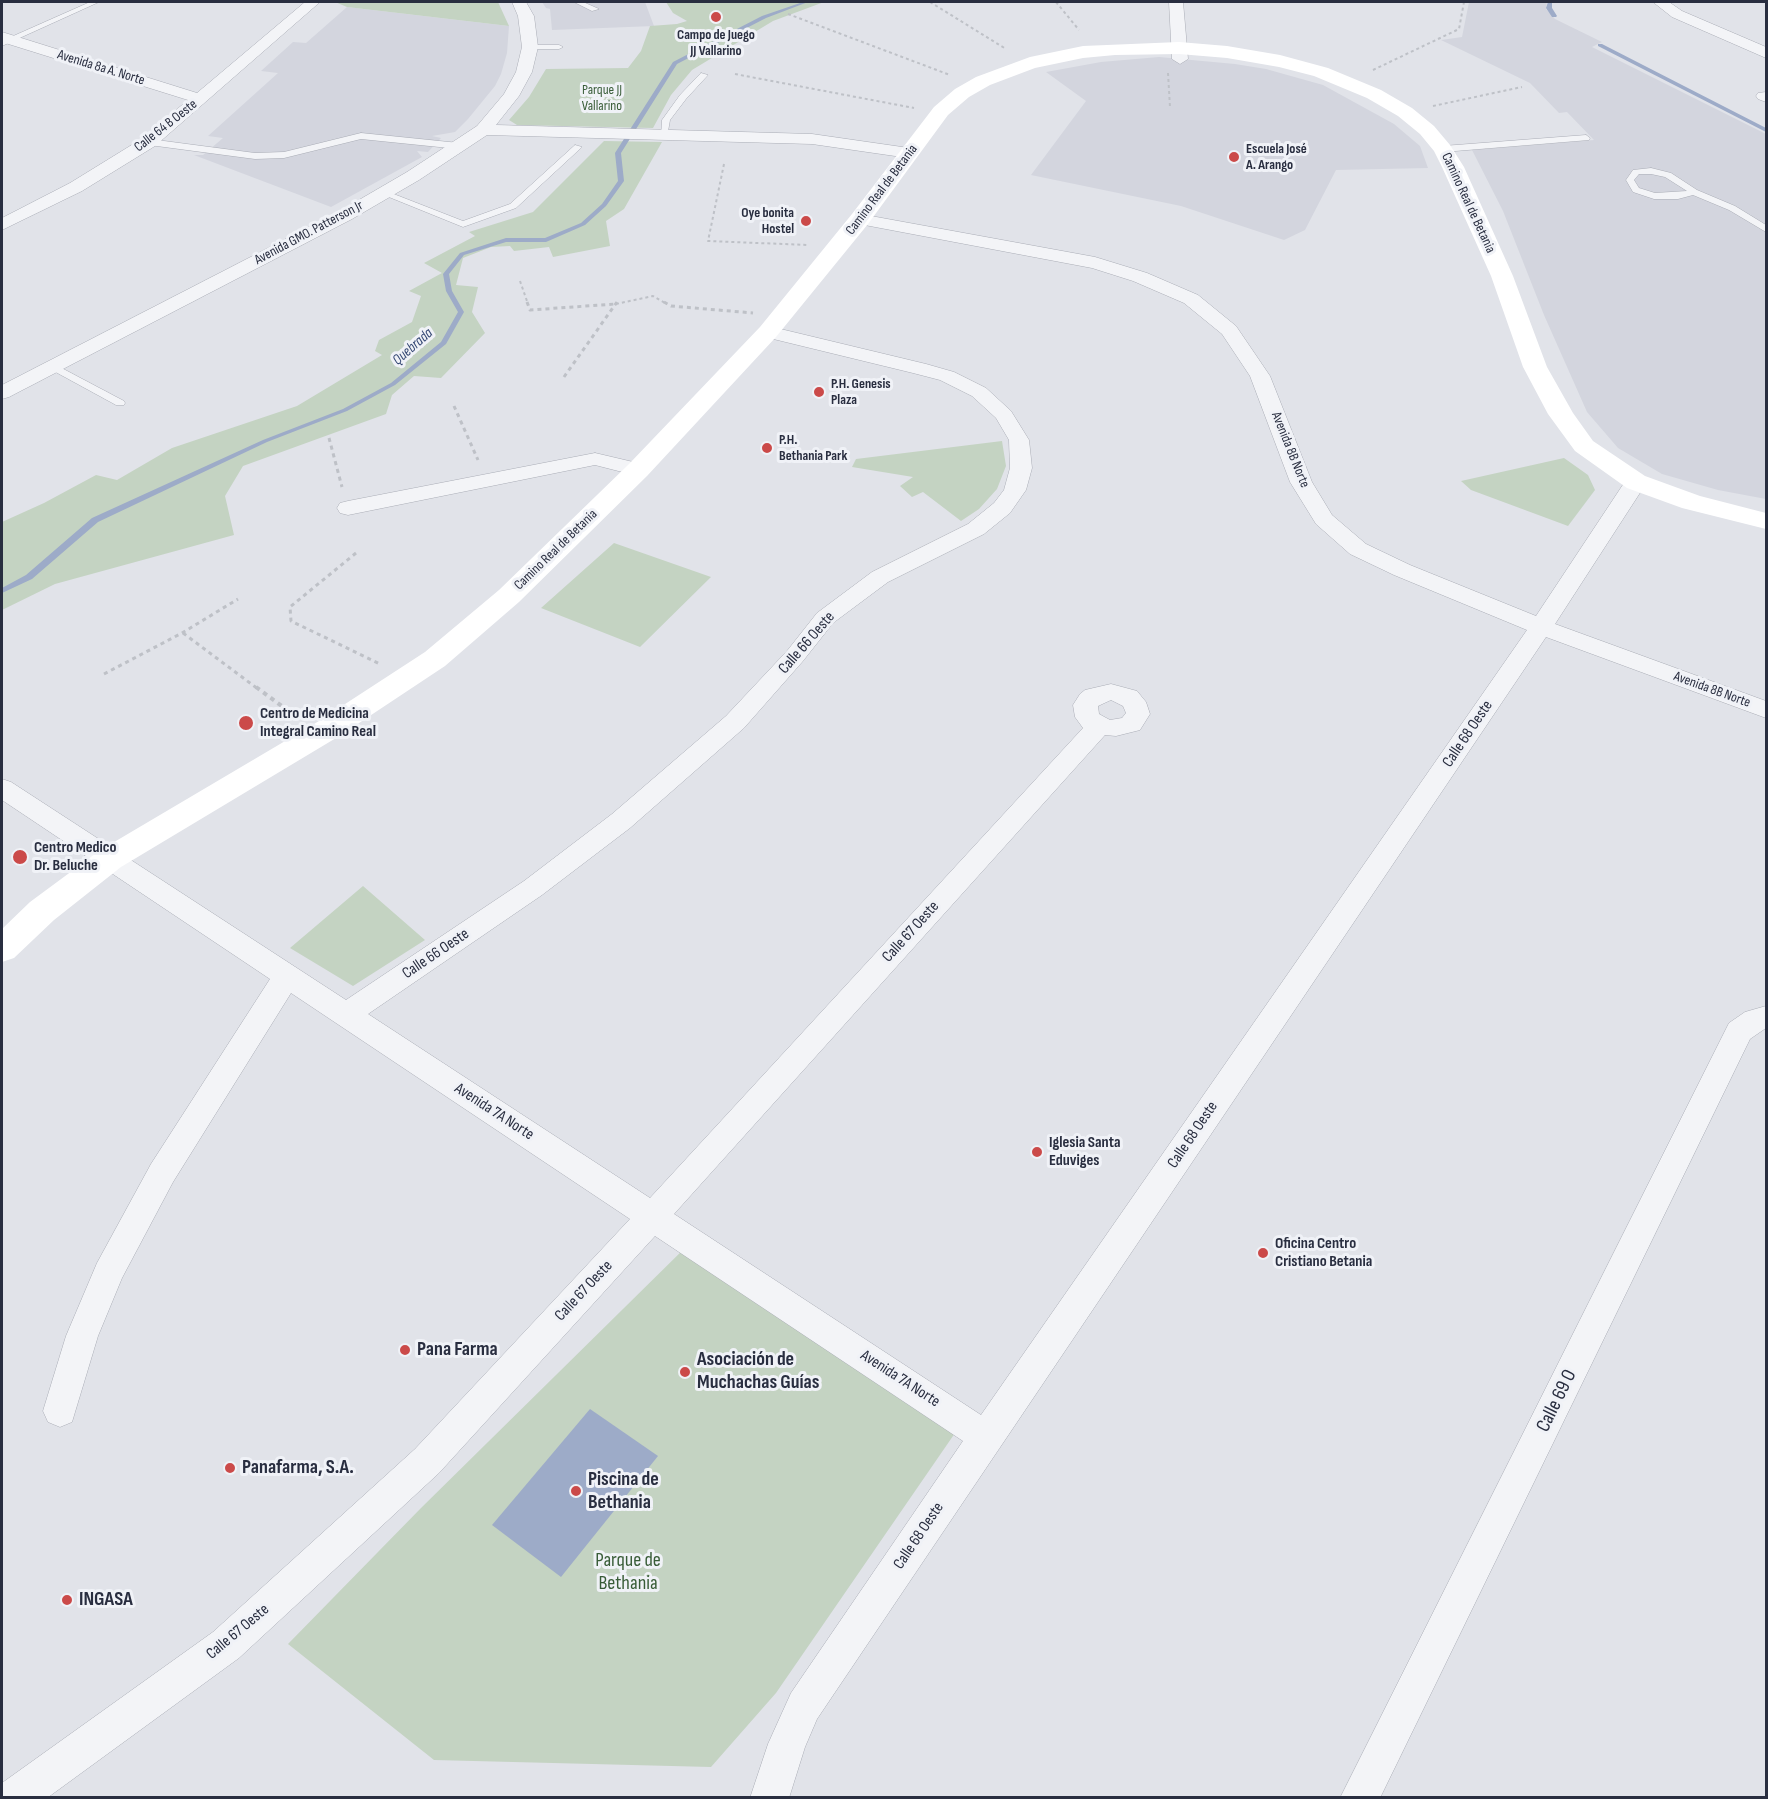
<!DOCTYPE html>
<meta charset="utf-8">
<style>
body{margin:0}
#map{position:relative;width:1768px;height:1799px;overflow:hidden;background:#e1e3e9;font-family:"Sofia Sans Condensed",sans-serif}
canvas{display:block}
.frame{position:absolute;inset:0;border:3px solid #292e40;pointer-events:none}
</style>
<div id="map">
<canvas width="1768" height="1799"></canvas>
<div class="frame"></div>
</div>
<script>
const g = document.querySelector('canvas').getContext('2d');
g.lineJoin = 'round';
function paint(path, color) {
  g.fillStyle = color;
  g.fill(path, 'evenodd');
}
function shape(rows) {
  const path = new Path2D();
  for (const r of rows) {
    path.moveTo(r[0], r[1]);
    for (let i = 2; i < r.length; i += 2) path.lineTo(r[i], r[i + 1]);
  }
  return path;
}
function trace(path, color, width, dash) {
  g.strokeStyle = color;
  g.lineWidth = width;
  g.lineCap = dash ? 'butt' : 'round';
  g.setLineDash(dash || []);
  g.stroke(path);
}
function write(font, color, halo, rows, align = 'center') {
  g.font = font + ' "Sofia Sans Condensed",sans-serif';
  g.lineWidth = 6;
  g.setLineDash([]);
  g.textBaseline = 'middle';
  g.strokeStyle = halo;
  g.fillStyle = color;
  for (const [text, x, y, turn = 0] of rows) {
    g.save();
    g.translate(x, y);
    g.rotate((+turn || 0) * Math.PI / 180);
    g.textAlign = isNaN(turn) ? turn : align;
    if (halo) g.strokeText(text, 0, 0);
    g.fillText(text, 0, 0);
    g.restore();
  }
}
paint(shape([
 [542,2,645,2,654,26,552,30,550,9,546,8],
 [1469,2,1547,2,1546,9,1555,19,1602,42,1592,47,1766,134,1766,499,1718,490,1662,474,1618,448,1587,412,1544,315,1503,211,1472,150,1594,140,1567,112,1559,113,1530,83,1441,40,1462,37],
 [347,7,509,26,507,53,501,74,495,86,468,119,455,132,432,136,441,138,428,152,417,151,422,157,331,207,194,155,203,155,223,138,208,136,278,73,261,71,293,42,306,43],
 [1159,57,1235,64,1266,69,1323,85,1394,124,1420,146,1428,168,1336,170,1305,230,1284,240,1181,206,1031,175,1086,101,1046,72,1101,62]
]), '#d3d5de');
paint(shape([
 [335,2,498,2,509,26,347,7],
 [666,2,824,2,773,21,692,70,671,95,653,128,517,125,509,120,529,97,546,69,628,68,641,51,650,26,677,24,687,21,673,13],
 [604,141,662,142,624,209,606,221,610,246,553,257,549,247,514,251,510,246,491,247,463,258,456,285,478,287,472,312,485,333,441,378,414,376,392,395,386,414,243,466,225,496,234,535,55,584,2,610,2,522,44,503,96,475,117,480,172,448,297,406,382,355,375,351,379,340,412,322,421,296,409,291,442,273,424,263,475,236,469,232,533,212],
 [1002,441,1006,466,997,489,979,509,961,521,923,492,912,497,900,486,913,477,852,467,856,459],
 [1564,458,1588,475,1595,490,1568,526,1471,490,1461,481],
 [614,543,711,577,640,647,541,608],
 [363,886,425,940,353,986,290,948],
 [691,1242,964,1420,776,1693,711,1767,434,1760,288,1644,421,1508]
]), '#c4d3c2');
paint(shape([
 [590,1409,658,1456,561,1577,492,1525]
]), '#9dabc8');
paint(shape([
 [803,2,808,2,766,18,677,64,621,153,624,181,606,206,585,225,546,242,506,242,464,255,449,274,452,291,464,312,446,344,395,385,347,411,267,442,98,522,32,579,2,593,2,588,26,575,92,518,263,440,343,409,391,383,441,342,458,312,446,291,443,274,460,253,506,238,545,238,581,223,602,204,618,181,615,153,673,62,762,16,803,2],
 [1548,2,1552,2,1552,8,1557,16,1556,17,1552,17,1546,8,1548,2],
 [1598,44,1602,44,1766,128,1766,132,1598,46,1598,44]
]), '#9dabc8');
const lane = shape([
 [90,2,99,2,2,46,2,41,90,2],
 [574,2,583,2,599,9,592,11,574,2],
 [530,45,559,45,563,47,559,49,527,49,526,47,530,45],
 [701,73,708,75,686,99,670,120,667,137,661,137,662,120,680,95,701,73],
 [361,133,459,143,463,146,459,149,361,139,284,158,255,159,149,145,145,142,149,139,255,153,284,152,361,133],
 [1586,135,1590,138,1589,140,1443,152,1439,149,1443,146,1586,135],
 [575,145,582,147,516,208,463,227,379,193,386,191,463,221,510,204,575,145],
 [1651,168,1671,173,1697,190,1735,206,1766,225,1766,232,1729,210,1693,195,1678,199,1654,199,1633,192,1626,180,1633,170,1651,168],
 [1639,174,1651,174,1665,177,1687,191,1655,193,1639,188,1634,180,1639,174],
 [54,364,124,401,125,403,124,405,116,405,50,369,49,367,54,364]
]);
const street = shape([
 [305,2,320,2,155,146,82,191,2,230,2,218,70,183,143,138,188,100,2,42,2,32,197,93,305,2],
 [512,2,526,2,534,16,538,47,532,72,519,96,496,125,812,134,909,148,915,149,918,153,915,157,909,158,812,144,487,135,419,180,352,219,9,397,2,399,2,385,340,211,407,172,477,126,504,94,516,72,522,47,518,16,512,2],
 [1169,2,1183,2,1188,59,1180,64,1172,59,1169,2],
 [1653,2,1669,2,1682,11,1766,47,1766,58,1672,17,1653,2],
 [1766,92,1766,102,1758,99,1756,96,1758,93,1766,92],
 [860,214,1095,257,1147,273,1198,295,1236,326,1270,376,1312,482,1332,515,1366,544,1410,565,1536,616,1628,477,1636,476,1644,477,1647,482,1555,624,1766,701,1766,718,1546,637,817,1719,805,1747,789,1798,750,1798,768,1744,791,1693,963,1441,655,1236,439,1473,239,1658,47,1798,2,1798,2,1783,213,1632,415,1449,630,1219,291,993,173,1182,122,1278,98,1336,72,1422,60,1427,48,1422,43,1411,66,1336,97,1263,151,1164,270,979,2,800,2,779,11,782,346,1000,524,881,612,814,726,716,787,651,817,613,872,572,968,524,994,503,1004,490,1010,468,1009,440,996,418,972,396,940,380,913,373,761,336,758,332,761,328,768,326,926,364,954,372,986,388,1011,411,1029,440,1032,468,1026,490,1010,513,984,534,888,582,833,623,803,661,744,728,630,828,542,895,368,1014,650,1198,1083,728,1075,717,1073,705,1080,694,1085,690,1111,684,1137,691,1146,702,1150,714,1140,730,1116,736,1105,735,674,1214,981,1415,1527,630,1394,575,1350,554,1316,524,1290,482,1250,376,1222,334,1184,303,1133,281,1092,268,854,223,851,219,854,215,860,214],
 [1111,700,1123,706,1126,713,1122,718,1110,720,1099,714,1098,706,1111,700],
 [595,453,646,465,649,470,646,475,638,476,595,465,348,515,340,513,337,508,340,503,348,501,595,453],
 [1766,1006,1766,1028,1750,1039,1380,1798,1340,1798,1729,1023,1745,1012,1766,1006]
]);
trace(lane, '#aaadb6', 1);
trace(street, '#aaadb6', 1);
trace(shape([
 [930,2,1006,49],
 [1056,2,1079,30],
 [788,14,950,75],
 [1373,70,1459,29,1464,2],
 [1168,73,1170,107],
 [735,74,914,108],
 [1433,106,1522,87],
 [724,164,708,241,808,245],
 [520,281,528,304],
 [616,304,653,296,667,304]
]), '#bec1c7', 2, [3, 3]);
trace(shape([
 [527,302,530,310,615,304],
 [664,302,671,306,753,313],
 [564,377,617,302],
 [454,406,478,460],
 [329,438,342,487],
 [356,553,290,607,291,621,380,664],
 [183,633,258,689],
 [104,674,182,633,238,599]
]), '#bec1c7', 3, [4, 4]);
trace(shape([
 [256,687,298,718]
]), '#bec1c7', 4, [4.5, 4.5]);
paint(lane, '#f3f4f7');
paint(street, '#f3f4f7');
paint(shape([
 [1179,42,1227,46,1280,55,1328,68,1381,90,1412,108,1434,126,1450,145,1464,167,1513,276,1547,367,1573,413,1593,441,1645,476,1700,496,1766,513,1766,529,1682,508,1627,488,1575,451,1548,414,1523,367,1491,276,1442,167,1434,151,1420,134,1398,116,1367,98,1314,76,1279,67,1227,58,1179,54,1115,55,1083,58,1035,68,990,85,969,97,948,115,868,224,776,337,647,476,519,602,445,666,341,735,121,867,54,920,14,958,2,962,2,929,30,902,99,851,319,721,425,652,499,590,629,464,760,327,852,214,934,107,955,89,976,77,1030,57,1083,46,1179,42]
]), '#fff');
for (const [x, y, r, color] of [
 [716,17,6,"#cb4a49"],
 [1234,157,6,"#cb4a49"],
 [806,221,6,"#cb4a49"],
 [819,392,6,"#cb4a49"],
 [767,448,6,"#cb4a49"],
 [246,723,8,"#cb4a49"],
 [20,857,8,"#cb4a49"],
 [1037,1152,6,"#cb4a49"],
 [1263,1253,6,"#cb4a49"],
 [405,1350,6,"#cb4a49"],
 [685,1372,6,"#cb4a49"],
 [230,1468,6,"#cb4a49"],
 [576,1491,6,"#cb4a49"],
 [67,1600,6,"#cb4a49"]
]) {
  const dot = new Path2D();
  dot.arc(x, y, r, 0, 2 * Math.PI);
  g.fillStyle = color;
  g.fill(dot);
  trace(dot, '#f0f2f7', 2);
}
write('bold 14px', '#292e40', '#f0f2f7', [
 ["Campo de Juego",716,35,"center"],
 ["JJ Vallarino",716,51,"center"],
 ["Escuela José",1246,149],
 ["A. Arango",1246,165],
 ["Oye bonita",794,213,"right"],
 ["Hostel",794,229,"right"],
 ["P.H. Genesis",831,384],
 ["Plaza",831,400],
 ["P.H.",779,440],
 ["Bethania Park",779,456]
], 'left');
write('14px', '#292e40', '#f0f2f7', [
 ["Avenida 8a A. Norte",101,68,17],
 ["Calle 64 B Oeste",166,126,-38],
 ["Camino Real de Betania",882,190,-53],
 ["Camino Real de Betania",1468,203,65],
 ["Avenida GMO. Patterson Jr",309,233,-28],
 ["Avenida 8B Norte",1290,450,68],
 ["Camino Real de Betania",556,550,-44],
 ["Avenida 8B Norte",1712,690,20]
]);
write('14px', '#385c37', '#f0f2f7', [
 ["Parque JJ",602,90],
 ["Vallarino",602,106]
]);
write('italic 15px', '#344773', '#f0f2f7', [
 ["Quebrada",413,347,-41]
]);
write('16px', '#292e40', '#f0f2f7', [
 ["Calle 66 Oeste",807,643,-49],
 ["Calle 68 Oeste",1468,734,-56],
 ["Calle 67 Oeste",911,932,-48],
 ["Calle 66 Oeste",436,954,-34],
 ["Avenida 7A Norte",494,1112,33],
 ["Calle 68 Oeste",1193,1135,-56],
 ["Calle 67 Oeste",584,1291,-47],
 ["Avenida 7A Norte",900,1379,33],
 ["Calle 68 Oeste",919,1536,-56],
 ["Calle 67 Oeste",238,1632,-40]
]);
write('bold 16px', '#292e40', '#f0f2f7', [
 ["Centro de Medicina",260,714],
 ["Integral Camino Real",260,732],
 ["Centro Medico",34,848],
 ["Dr. Beluche",34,866],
 ["Iglesia Santa",1049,1143],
 ["Eduviges",1049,1161],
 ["Oficina Centro",1275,1244],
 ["Cristiano Betania",1275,1262]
], 'left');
write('bold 20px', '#292e40', '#f0f2f7', [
 ["Pana Farma",417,1350],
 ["Asociación de",697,1360],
 ["Muchachas Guías",697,1383],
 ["Panafarma, S.A.",242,1468],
 ["Piscina de",588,1480],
 ["Bethania",588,1503],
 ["INGASA",79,1600]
], 'left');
write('20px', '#292e40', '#f0f2f7', [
 ["Calle 69 O",1557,1401,-64]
]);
write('20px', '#385c37', '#f0f2f7', [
 ["Parque de",628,1561],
 ["Bethania",628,1584]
]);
</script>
